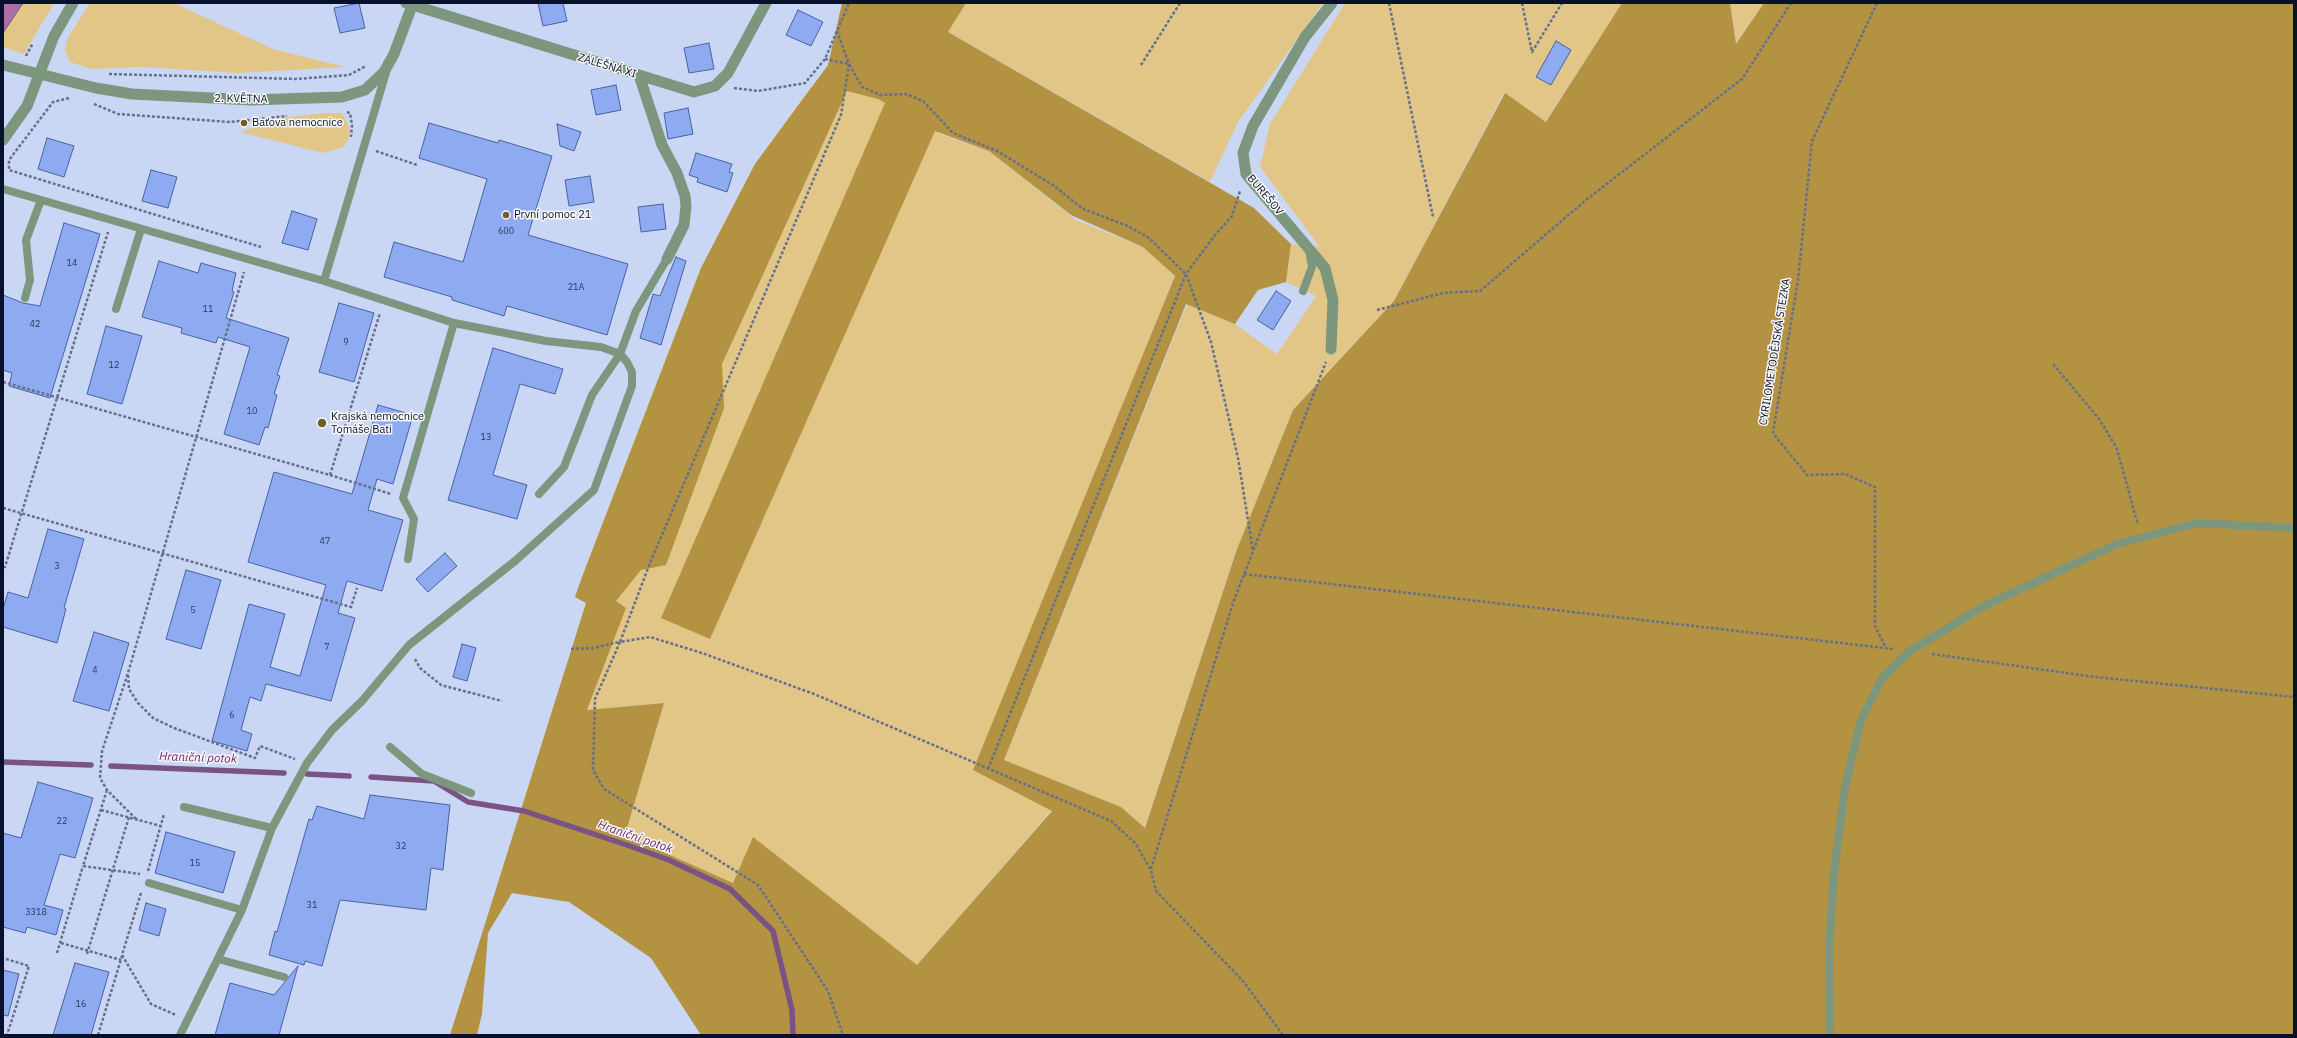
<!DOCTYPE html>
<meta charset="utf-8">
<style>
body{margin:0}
#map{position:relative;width:2297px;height:1038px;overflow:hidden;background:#cad7f4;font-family:"IBM Plex Sans",sans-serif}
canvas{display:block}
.frame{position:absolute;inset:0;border:4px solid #08112b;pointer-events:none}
</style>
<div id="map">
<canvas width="2297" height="1038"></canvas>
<div class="frame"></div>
</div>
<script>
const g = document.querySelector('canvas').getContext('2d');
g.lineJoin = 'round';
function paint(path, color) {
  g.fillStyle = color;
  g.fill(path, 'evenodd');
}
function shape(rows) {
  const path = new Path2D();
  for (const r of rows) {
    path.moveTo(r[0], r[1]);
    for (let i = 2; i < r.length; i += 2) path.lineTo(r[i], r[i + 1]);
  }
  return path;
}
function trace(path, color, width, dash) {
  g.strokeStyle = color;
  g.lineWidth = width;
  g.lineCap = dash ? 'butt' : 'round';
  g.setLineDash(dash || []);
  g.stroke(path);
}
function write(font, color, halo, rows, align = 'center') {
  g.font = font + ' "IBM Plex Sans",sans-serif';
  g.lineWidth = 3;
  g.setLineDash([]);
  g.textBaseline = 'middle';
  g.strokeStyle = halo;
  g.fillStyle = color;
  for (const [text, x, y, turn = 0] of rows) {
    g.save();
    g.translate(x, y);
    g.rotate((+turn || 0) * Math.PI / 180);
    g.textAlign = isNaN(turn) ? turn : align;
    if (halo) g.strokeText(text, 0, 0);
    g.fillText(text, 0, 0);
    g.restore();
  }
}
paint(shape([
 [3,3,54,3,24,54,3,47],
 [90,3,174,3,273,49,345,67,238,73,143,67,91,69,70,62,65,50,67,39],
 [966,3,1323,3,1238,122,1210,182,948,32],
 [1345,3,1622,3,1546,122,1504,93,1394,301,1293,410,1237,549,1145,828,1121,807,1004,760,1187,304,1235,324,1277,354,1316,296,1286,282,1291,244,1319,246,1260,167,1270,124],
 [1730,3,1764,3,1736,44],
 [811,87,851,91,878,99,943,135,989,151,1076,220,1143,247,1175,276,974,770,1052,810,917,965,753,838,733,883,625,835,664,703,587,710,625,608,582,577,701,268,755,164],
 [324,113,342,113,349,126,350,136,344,147,323,153,240,132,282,118]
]), '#e1c687');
paint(shape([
 [842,3,966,3,948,32,1254,208,1291,244,1286,282,1258,290,1235,324,1186,304,1004,760,1121,807,1145,828,1237,549,1293,410,1394,301,1505,93,1546,122,1622,3,1730,3,1736,44,1764,3,2294,3,2294,1035,701,1035,651,958,569,902,512,893,488,933,482,1014,477,1035,450,1035,586,603,575,597,582,577,701,268,755,164,828,65],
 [847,91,878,99,885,103,661,618,710,639,935,131,989,151,1071,215,1143,247,1175,276,973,770,1052,811,917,965,753,837,733,883,625,835,664,703,587,710,626,608,616,601,641,570,666,565,724,408,722,364]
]), '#b39241');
const water = shape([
 [3,3,23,3,3,33,3,3]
]);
paint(water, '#a96fa9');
trace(water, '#795383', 1);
trace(shape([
 [3,762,91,765],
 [111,766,284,773],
 [307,774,349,776],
 [371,777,434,781,468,802,524,811,627,845,669,860,730,889,773,931,792,1010,793,1035]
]), '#795383', 5.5);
const building = shape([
 [359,3,365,28,340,33,334,8,359,3],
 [538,3,563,3,567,21,543,26,538,3],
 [798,10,823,22,811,46,786,35,798,10],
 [1556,41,1571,50,1551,85,1536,77,1556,41],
 [709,43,714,69,689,73,684,48,709,43],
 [616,85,621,110,596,115,591,90,616,85],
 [688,108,693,134,668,139,664,113,688,108],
 [429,123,498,143,499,140,552,156,528,235,628,264,607,335,507,306,504,316,452,300,452,297,384,277,394,242,463,262,487,179,419,158,429,123],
 [557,124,581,132,574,151,560,146,557,124],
 [47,138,74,146,64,177,38,169,47,138],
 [696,153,732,164,729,172,733,173,727,192,697,182,698,178,689,175,696,153],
 [151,170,177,177,168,208,142,201,151,170],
 [590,176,594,202,569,206,565,180,590,176],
 [663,204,666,229,641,232,638,207,663,204],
 [292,211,317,219,308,250,282,243,292,211],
 [64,223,100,234,50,398,9,386,12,373,3,370,3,295,23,303,40,306,64,223],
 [676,257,686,261,661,345,640,338,653,294,660,296,676,257],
 [159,261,198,273,201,263,236,273,232,291,234,292,226,318,289,338,277,375,280,376,274,394,277,395,268,428,265,427,259,445,224,434,250,347,218,337,216,343,181,333,182,328,142,317,159,261],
 [1276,291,1291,301,1273,330,1257,320,1276,291],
 [339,303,374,313,354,382,319,372,339,303],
 [106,326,142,336,122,404,87,394,106,326],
 [493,348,563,369,555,394,520,384,493,475,527,485,517,519,448,500,493,348],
 [378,405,413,415,393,484,377,479,368,510,403,520,382,591,347,581,338,613,355,618,331,701,266,684,261,701,250,697,241,730,252,734,247,751,212,741,249,604,285,614,270,667,300,676,326,585,248,562,274,472,352,494,378,405],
 [48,529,84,539,64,608,66,609,57,643,3,627,3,609,8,592,28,598,48,529],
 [445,553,457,566,428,592,416,579,445,553],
 [186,570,221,580,201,649,166,639,186,570],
 [94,632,129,643,109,711,73,701,94,632],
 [462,644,476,648,467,681,453,677,462,644],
 [38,782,93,798,75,858,60,854,44,905,63,910,56,935,27,927,25,933,3,927,3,833,21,838,38,782],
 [370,795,450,805,443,870,431,868,426,910,340,900,322,966,305,961,304,965,269,955,275,931,277,932,309,819,312,820,317,806,364,819,370,795],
 [166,832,235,852,223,893,155,873,166,832],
 [146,903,166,909,159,936,139,930,146,903],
 [75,963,109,972,91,1035,53,1035,75,963],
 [298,966,279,1035,215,1035,230,983,274,995,298,966],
 [3,970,19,974,8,1016,3,1015,3,970]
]);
paint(building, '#8eabf1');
trace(building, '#4861a2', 1);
trace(shape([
 [1389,3,1433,217],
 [1522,3,1532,52,1562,3],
 [1877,3,1812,141,1798,280,1773,433,1807,475,1845,474,1875,487,1875,626,1886,648],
 [837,31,849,64,841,115,650,563,620,642,650,637,702,653,814,694,1111,821,1135,843,1151,870,1156,891,1243,981,1283,1035],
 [26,56,33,43],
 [825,59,849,64,862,87,880,95,906,94,923,101,953,133,997,151,1053,185,1083,209,1128,226,1149,238,1186,274,1211,342,1238,458,1253,551],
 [1141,65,1180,3],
 [109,74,297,79,349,75,366,66],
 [734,88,758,91,805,83,825,59,849,3],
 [69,98,53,102,9,160,9,170,261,247],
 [94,104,118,114,230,122,287,116],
 [347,112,350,113,352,125,351,137],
 [376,151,417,165],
 [1377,310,1443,293,1480,291,1586,200,1742,79,1791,3],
 [2053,364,2100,420,2117,449,2138,525],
 [3,382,330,475,380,313],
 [330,475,391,494],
 [3,508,351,607,357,588],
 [3,567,5,567,108,232],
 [1244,574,1893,649],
 [620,642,595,699,593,770,604,789,758,885,828,991,843,1035],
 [571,649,594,648,619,642],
 [1932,654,2095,677,2294,697],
 [415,659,420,668,441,685,502,701],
 [128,675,129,689,138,703,153,718,174,728,255,758,260,746,295,759],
 [988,769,1186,274,1215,235,1232,216,1240,191],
 [107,790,83,866,140,874],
 [101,810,161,826],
 [136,819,107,790,100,778,102,751,128,673,244,272],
 [1151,869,1233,603,1326,362],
 [148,871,164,814],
 [141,893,122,955,151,1004,176,1015],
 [61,943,121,960],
 [57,953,83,866],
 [87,954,129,817],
 [6,959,29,966,7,1035],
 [98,1035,122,956]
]), '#65708c', 2.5, [3, 2]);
trace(shape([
 [3,189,324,281,454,323,546,341,601,347,620,354,627,362,632,372,632,386,594,490,515,561,409,645,362,701,332,730,307,763,272,828,242,910,180,1035],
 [324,281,387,69],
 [1303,291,1312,267,1309,249],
 [25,298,30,280,26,240,41,200],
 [116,309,141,229],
 [539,494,564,467,592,395,620,354,636,311,667,259],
 [408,559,414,519,403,498,454,323],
 [390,747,422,774,471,793],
 [184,807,272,828],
 [149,883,242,910],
 [218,959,284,977],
 [1830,1035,1829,948,1834,872,1845,787,1861,720,1882,678,1910,651,1984,606,2117,544,2197,523,2294,528]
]), '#7c977e', 8);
trace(shape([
 [406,3,694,92,715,86,728,73,766,3],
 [639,75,662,145,677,173,685,196,686,206,684,225,667,259],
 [3,140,27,106,54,36,73,3],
 [1331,349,1333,300,1325,268,1246,174,1243,153,1253,126,1305,37,1332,3]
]), '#7c977e', 11);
trace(shape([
 [3,65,96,88,132,94,251,100,342,97,365,90,384,72,394,54,413,3]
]), '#7c977e', 11);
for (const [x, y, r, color] of [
 [244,123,4,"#715c2b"],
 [506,215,4,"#715c2b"],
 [322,423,5,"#715c2b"]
]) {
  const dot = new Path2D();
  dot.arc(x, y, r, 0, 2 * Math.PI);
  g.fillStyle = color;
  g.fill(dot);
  trace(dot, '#f8f8f8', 1.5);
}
write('9px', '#2a385c', null, [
 ["600",506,231],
 ["14",72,263],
 ["21A",576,287],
 ["11",208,309],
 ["42",35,324],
 ["9",346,342],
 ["12",114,365],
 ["10",252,411],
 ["13",486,437],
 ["47",325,541],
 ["3",57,566],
 ["5",193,610],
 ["7",327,647],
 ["4",95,670],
 ["6",232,715],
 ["22",62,821],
 ["32",401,846],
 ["15",195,863],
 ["31",312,905],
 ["3318",36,912],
 ["16",81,1004]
]);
write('11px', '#08112b', '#f8f8f8', [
 ["ZÁLEŠNÁ XI",607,66,17],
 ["2. KVĚTNA",241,99,1],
 ["BUREŠOV",1265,195,50],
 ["CYRILOMETODĚJSKÁ STEZKA",1775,352,-81]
]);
write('11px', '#08112b', '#f8f8f8', [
 ["Baťova nemocnice",252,123],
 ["První pomoc 21",514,215],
 ["Krajská nemocnice",331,417],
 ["Tomáše Bati",331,430]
], 'left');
write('italic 12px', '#6b246c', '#f8f8f8', [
 ["Hraniční potok",198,758,2],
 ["Hraniční potok",635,837,19]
]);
</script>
